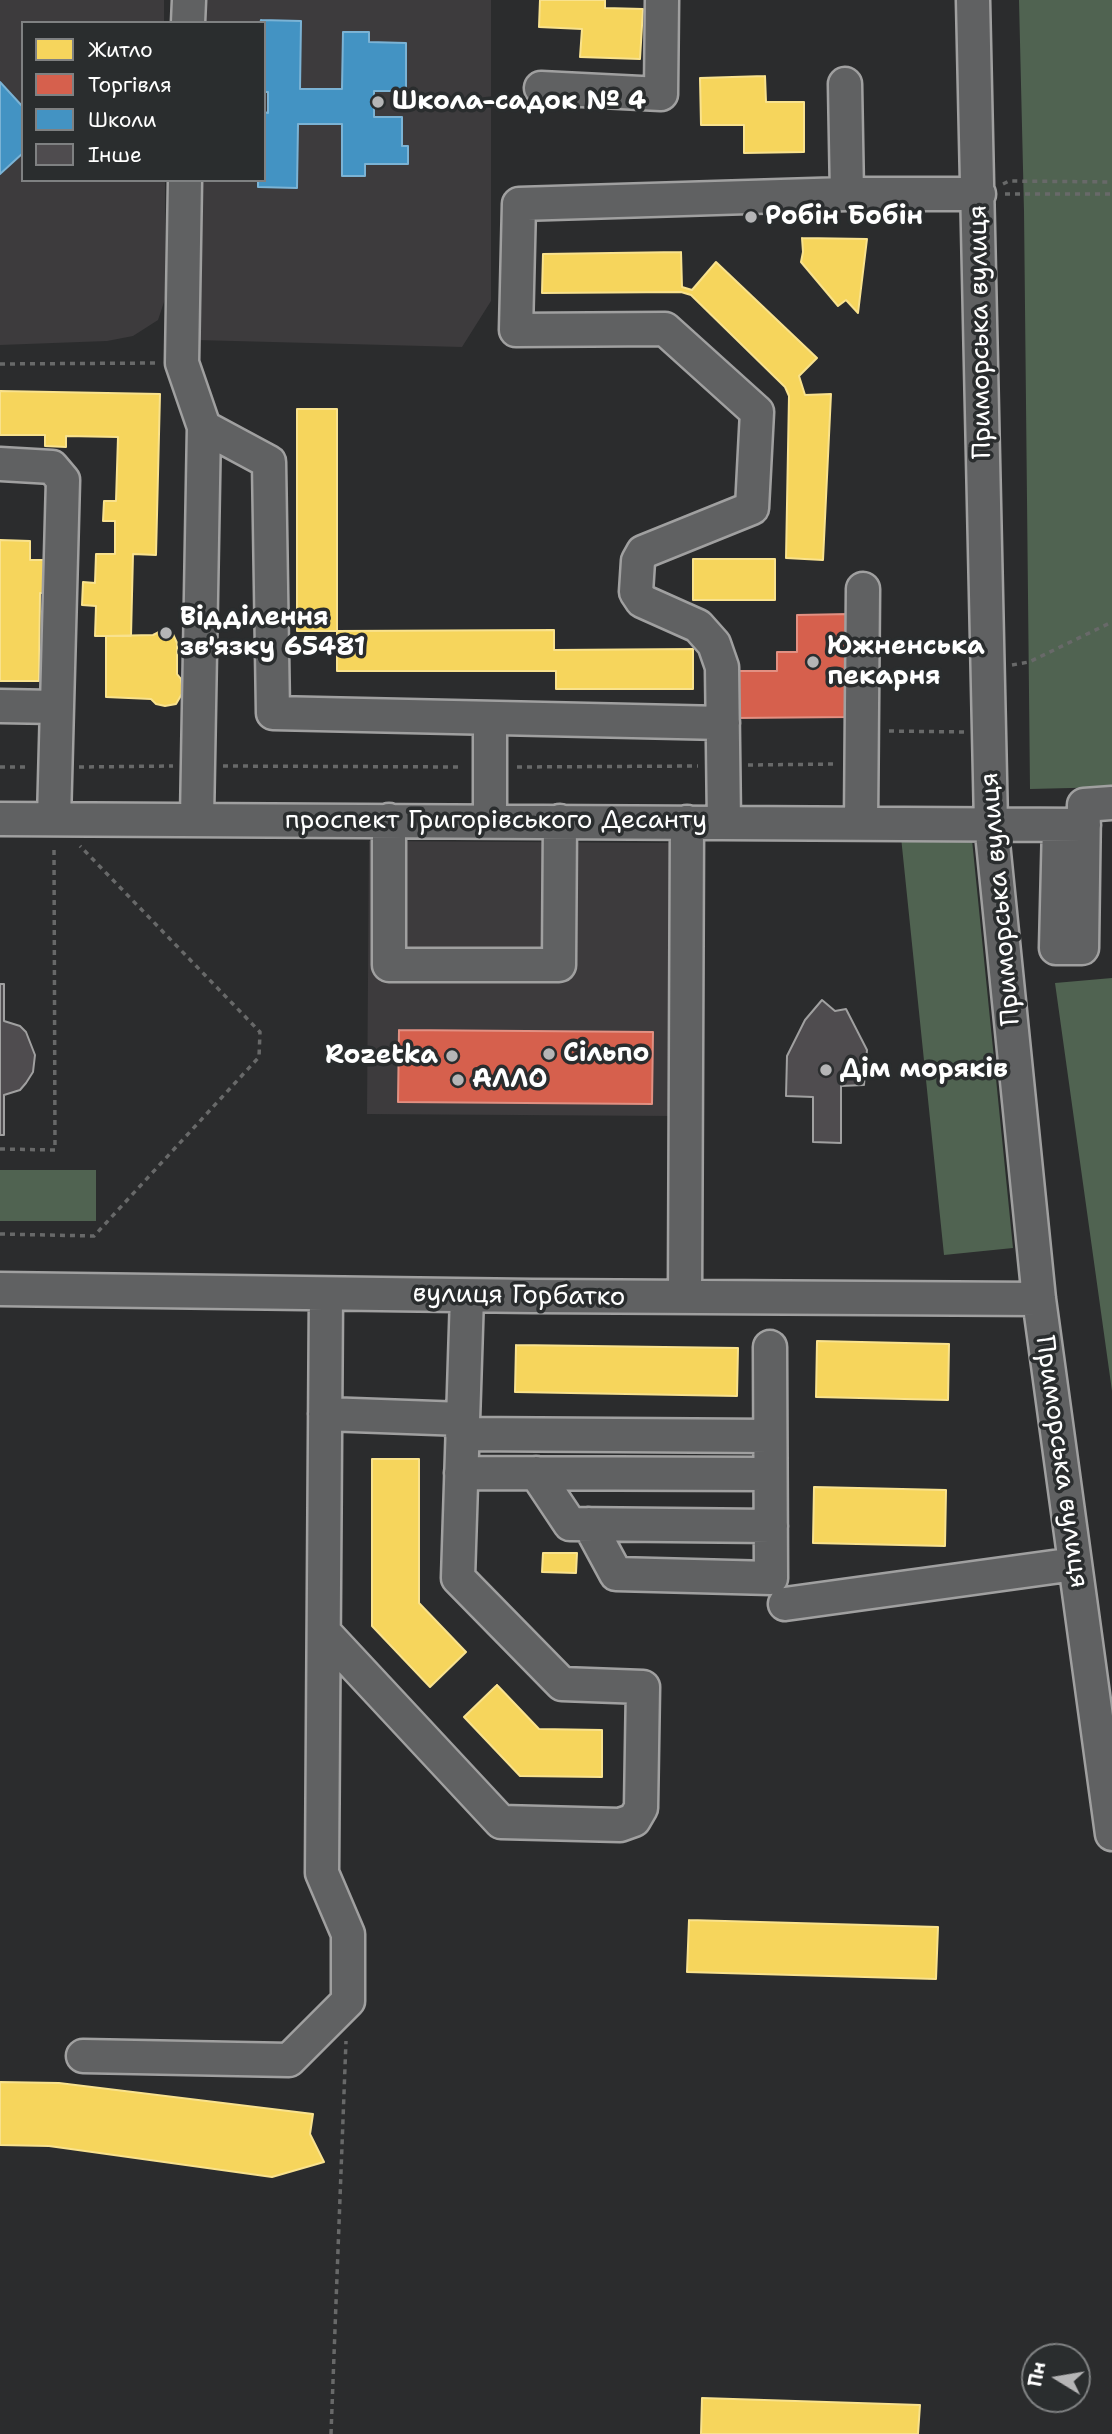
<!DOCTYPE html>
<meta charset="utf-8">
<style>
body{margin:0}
#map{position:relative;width:1112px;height:2434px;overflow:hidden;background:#2b2c2d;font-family:"Shantell Sans",sans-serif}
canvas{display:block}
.legend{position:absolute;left:21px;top:21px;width:245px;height:161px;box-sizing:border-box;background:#2a2d2e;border:2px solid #7f8182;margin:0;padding:9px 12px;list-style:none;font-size:21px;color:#fff}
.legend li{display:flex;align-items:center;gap:14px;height:35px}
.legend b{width:35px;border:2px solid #7f8182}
.north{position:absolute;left:1021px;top:2343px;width:70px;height:70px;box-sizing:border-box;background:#2a2d2e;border:2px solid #7f8182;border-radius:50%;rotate:281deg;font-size:19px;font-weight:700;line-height:28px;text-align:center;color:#fff}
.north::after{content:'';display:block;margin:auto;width:24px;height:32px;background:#b5b5b6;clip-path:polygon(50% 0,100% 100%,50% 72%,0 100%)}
</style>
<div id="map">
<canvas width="1112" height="2434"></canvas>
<ul class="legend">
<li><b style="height:19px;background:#f6d55c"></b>Житло</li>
<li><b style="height:19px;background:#d6604d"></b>Торгівля</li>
<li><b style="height:19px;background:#4393c3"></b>Школи</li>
<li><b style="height:19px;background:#4f4c4f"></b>Інше</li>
</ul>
<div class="north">Пн</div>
</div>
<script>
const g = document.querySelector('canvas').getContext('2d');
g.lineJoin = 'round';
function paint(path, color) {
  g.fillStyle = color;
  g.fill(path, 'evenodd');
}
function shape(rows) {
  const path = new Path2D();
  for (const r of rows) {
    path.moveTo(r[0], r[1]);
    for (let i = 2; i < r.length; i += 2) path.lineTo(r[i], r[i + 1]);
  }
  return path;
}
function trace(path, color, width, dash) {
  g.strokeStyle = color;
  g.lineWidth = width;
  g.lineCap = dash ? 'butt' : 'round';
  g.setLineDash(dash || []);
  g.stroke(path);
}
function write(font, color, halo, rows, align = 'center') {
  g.font = font + ' "Shantell Sans",sans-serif';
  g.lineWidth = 7;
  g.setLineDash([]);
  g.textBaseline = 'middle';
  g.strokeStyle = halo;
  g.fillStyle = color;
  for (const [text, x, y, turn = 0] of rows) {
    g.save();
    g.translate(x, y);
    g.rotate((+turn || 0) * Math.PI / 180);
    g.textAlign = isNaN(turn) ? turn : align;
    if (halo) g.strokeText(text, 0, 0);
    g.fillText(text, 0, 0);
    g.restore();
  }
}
paint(shape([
 [0,0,164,0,164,23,23,23,23,180,165,180,166,296,158,320,133,336,107,341,0,345],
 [203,0,491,0,491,301,462,347,196,340,199,180,264,180,264,23,202,23],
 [369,841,673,843,671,1116,367,1114]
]), '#3d3b3d');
paint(shape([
 [1019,0,1112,0,1112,787,1030,789,1024,211],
 [971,830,1013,1248,944,1255,901,837],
 [1112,978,1112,1391,1055,983],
 [0,1170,96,1170,96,1221,0,1221]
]), '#506351');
const homes = shape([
 [540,0,605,0,605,8,643,9,640,59,580,57,582,29,539,27,540,0],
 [765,76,766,102,804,102,804,152,744,153,744,125,701,125,700,78,765,76],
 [802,238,867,239,858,313,846,300,838,306,801,262,803,252,802,238],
 [681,252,682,287,692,290,716,262,817,358,799,376,805,395,831,394,823,560,786,558,789,396,785,387,691,295,681,292,542,293,543,254,681,252],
 [0,391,160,394,156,555,133,554,131,636,95,636,96,606,82,605,83,582,95,583,96,554,115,554,115,521,103,521,104,501,116,501,118,437,66,436,66,447,45,446,45,435,0,435,0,391],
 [297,409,337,409,337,631,297,631,297,409],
 [0,540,30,541,30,560,46,560,46,593,40,593,39,681,0,681,0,540],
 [693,559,775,559,775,600,693,600,693,559],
 [554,630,554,650,693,649,693,689,556,689,556,671,337,671,337,631,554,630],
 [161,631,172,632,177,643,177,674,181,679,183,692,176,704,165,706,156,704,151,699,106,697,106,636,153,635,161,631],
 [817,1341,949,1344,948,1400,816,1397,817,1341],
 [516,1345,738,1348,737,1396,515,1392,516,1345],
 [372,1459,419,1459,419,1603,466,1652,430,1687,372,1626,372,1459],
 [814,1487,946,1490,945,1546,813,1543,814,1487],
 [543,1553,577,1553,576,1573,542,1572,543,1553],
 [497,1685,539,1729,602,1730,602,1777,520,1776,464,1717,497,1685],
 [689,1920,938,1927,936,1979,687,1972,689,1920],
 [0,2082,59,2083,313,2114,310,2134,324,2162,272,2177,49,2146,0,2145,0,2082],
 [702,2398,920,2405,918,2434,701,2434,702,2398]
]);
paint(homes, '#f6d55c');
trace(homes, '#f9e28d', 2);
const shops = shape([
 [849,614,850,717,736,718,735,671,777,671,777,652,797,652,797,615,849,614],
 [399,1030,653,1032,652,1104,398,1102,399,1030]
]);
paint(shops, '#d6604d');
trace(shops, '#e29082', 2);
const schools = shape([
 [261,20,301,21,300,89,342,89,343,32,369,32,369,42,406,43,406,91,374,91,374,117,402,117,402,146,408,146,408,164,365,164,365,176,342,176,342,124,298,124,297,188,258,187,258,180,264,180,264,112,268,113,268,92,264,92,264,23,260,23,261,20],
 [0,82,23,107,23,153,0,174,0,82]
]);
paint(schools, '#4393c3');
trace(schools, '#7bb3d5', 2);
const building = shape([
 [0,984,4,984,4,1021,20,1026,26,1032,35,1055,33,1072,26,1083,20,1090,4,1095,4,1135,0,1135,0,984],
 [822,1000,835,1011,846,1009,867,1050,864,1085,841,1086,841,1143,813,1142,813,1097,786,1096,787,1056,805,1020,822,1000]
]);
paint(building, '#4f4c4f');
trace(building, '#a0a0a0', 2);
const minor = shape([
 [973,0,991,823,1039,1299,1112,1834],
 [188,23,189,0],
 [845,84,847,194],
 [541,88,661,94,662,0],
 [185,180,182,363,204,427,197,819],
 [204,427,269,462,273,713,723,723],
 [0,464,52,467,63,480,54,819],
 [0,706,57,707],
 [0,819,1084,825],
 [389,820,389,965,559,965,560,821],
 [490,821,490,718],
 [724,823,722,667,714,644,698,626,642,601,636,592,638,561,643,552,752,508,757,412,665,329,516,330,519,204,847,194,979,194],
 [861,823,863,589],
 [1059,825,1056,948,1082,948,1084,805,1112,803],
 [0,1289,533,1296,1039,1299],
 [685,1297,687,822],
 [325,1414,463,1419],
 [462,1434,770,1436],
 [461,1473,770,1474],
 [536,1473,570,1524,771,1526],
 [589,1524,616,1574,771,1578,770,1347],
 [785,1604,1075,1564],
 [324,1632,501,1822,620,1825,634,1820,641,1808,643,1687,562,1684,458,1578,467,1296],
 [83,2056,289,2060,348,2001,348,1934,322,1873,326,1294]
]);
trace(minor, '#a0a0a0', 37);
trace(shape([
 [1003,184,1009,181,1112,182],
 [1005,194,1112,194],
 [0,364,155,363],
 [1012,665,1029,662,1112,622],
 [889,731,965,732],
 [748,765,838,764],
 [223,766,463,767],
 [0,767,29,767],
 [79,767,173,766],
 [517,767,698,766],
 [0,1149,55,1150,54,846],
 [0,1234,94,1236,259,1057,260,1032,80,846],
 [331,2434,346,2041]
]), '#686969', 3.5, [5, 5]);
trace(minor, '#606162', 32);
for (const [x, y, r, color] of [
 [378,102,7,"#b5b5b6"],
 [751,217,7,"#b5b5b6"],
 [166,633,7,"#b5b5b6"],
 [813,662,7,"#b5b5b6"],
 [549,1054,7,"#b5b5b6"],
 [452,1056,7,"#b5b5b6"],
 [826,1070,7,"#b5b5b6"],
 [458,1080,7,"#b5b5b6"]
]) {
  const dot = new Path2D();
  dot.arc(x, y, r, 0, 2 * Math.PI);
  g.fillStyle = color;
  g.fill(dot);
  trace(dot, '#2a2d2e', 2.5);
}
write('bold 26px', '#fff', '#2a2d2e', [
 ["Школа-садок № 4",392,102],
 ["Робін Бобін",765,217],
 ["Відділення",180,618],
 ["зв'язку 65481",180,648],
 ["Южненська",827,647],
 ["пекарня",827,677],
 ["Сільпо",563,1054],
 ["Rozetka",438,1056,"right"],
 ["Дім моряків",840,1070],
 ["АЛЛО",472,1080]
], 'left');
write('26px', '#fff', '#2a2d2e', [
 ["Приморська вулиця",981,332,-91],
 ["проспект Григорівського Десанту",496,821],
 ["Приморська вулиця",1001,899,-95],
 ["вулиця Горбатко",519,1296,1],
 ["Приморська вулиця",1061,1462,82]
]);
</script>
